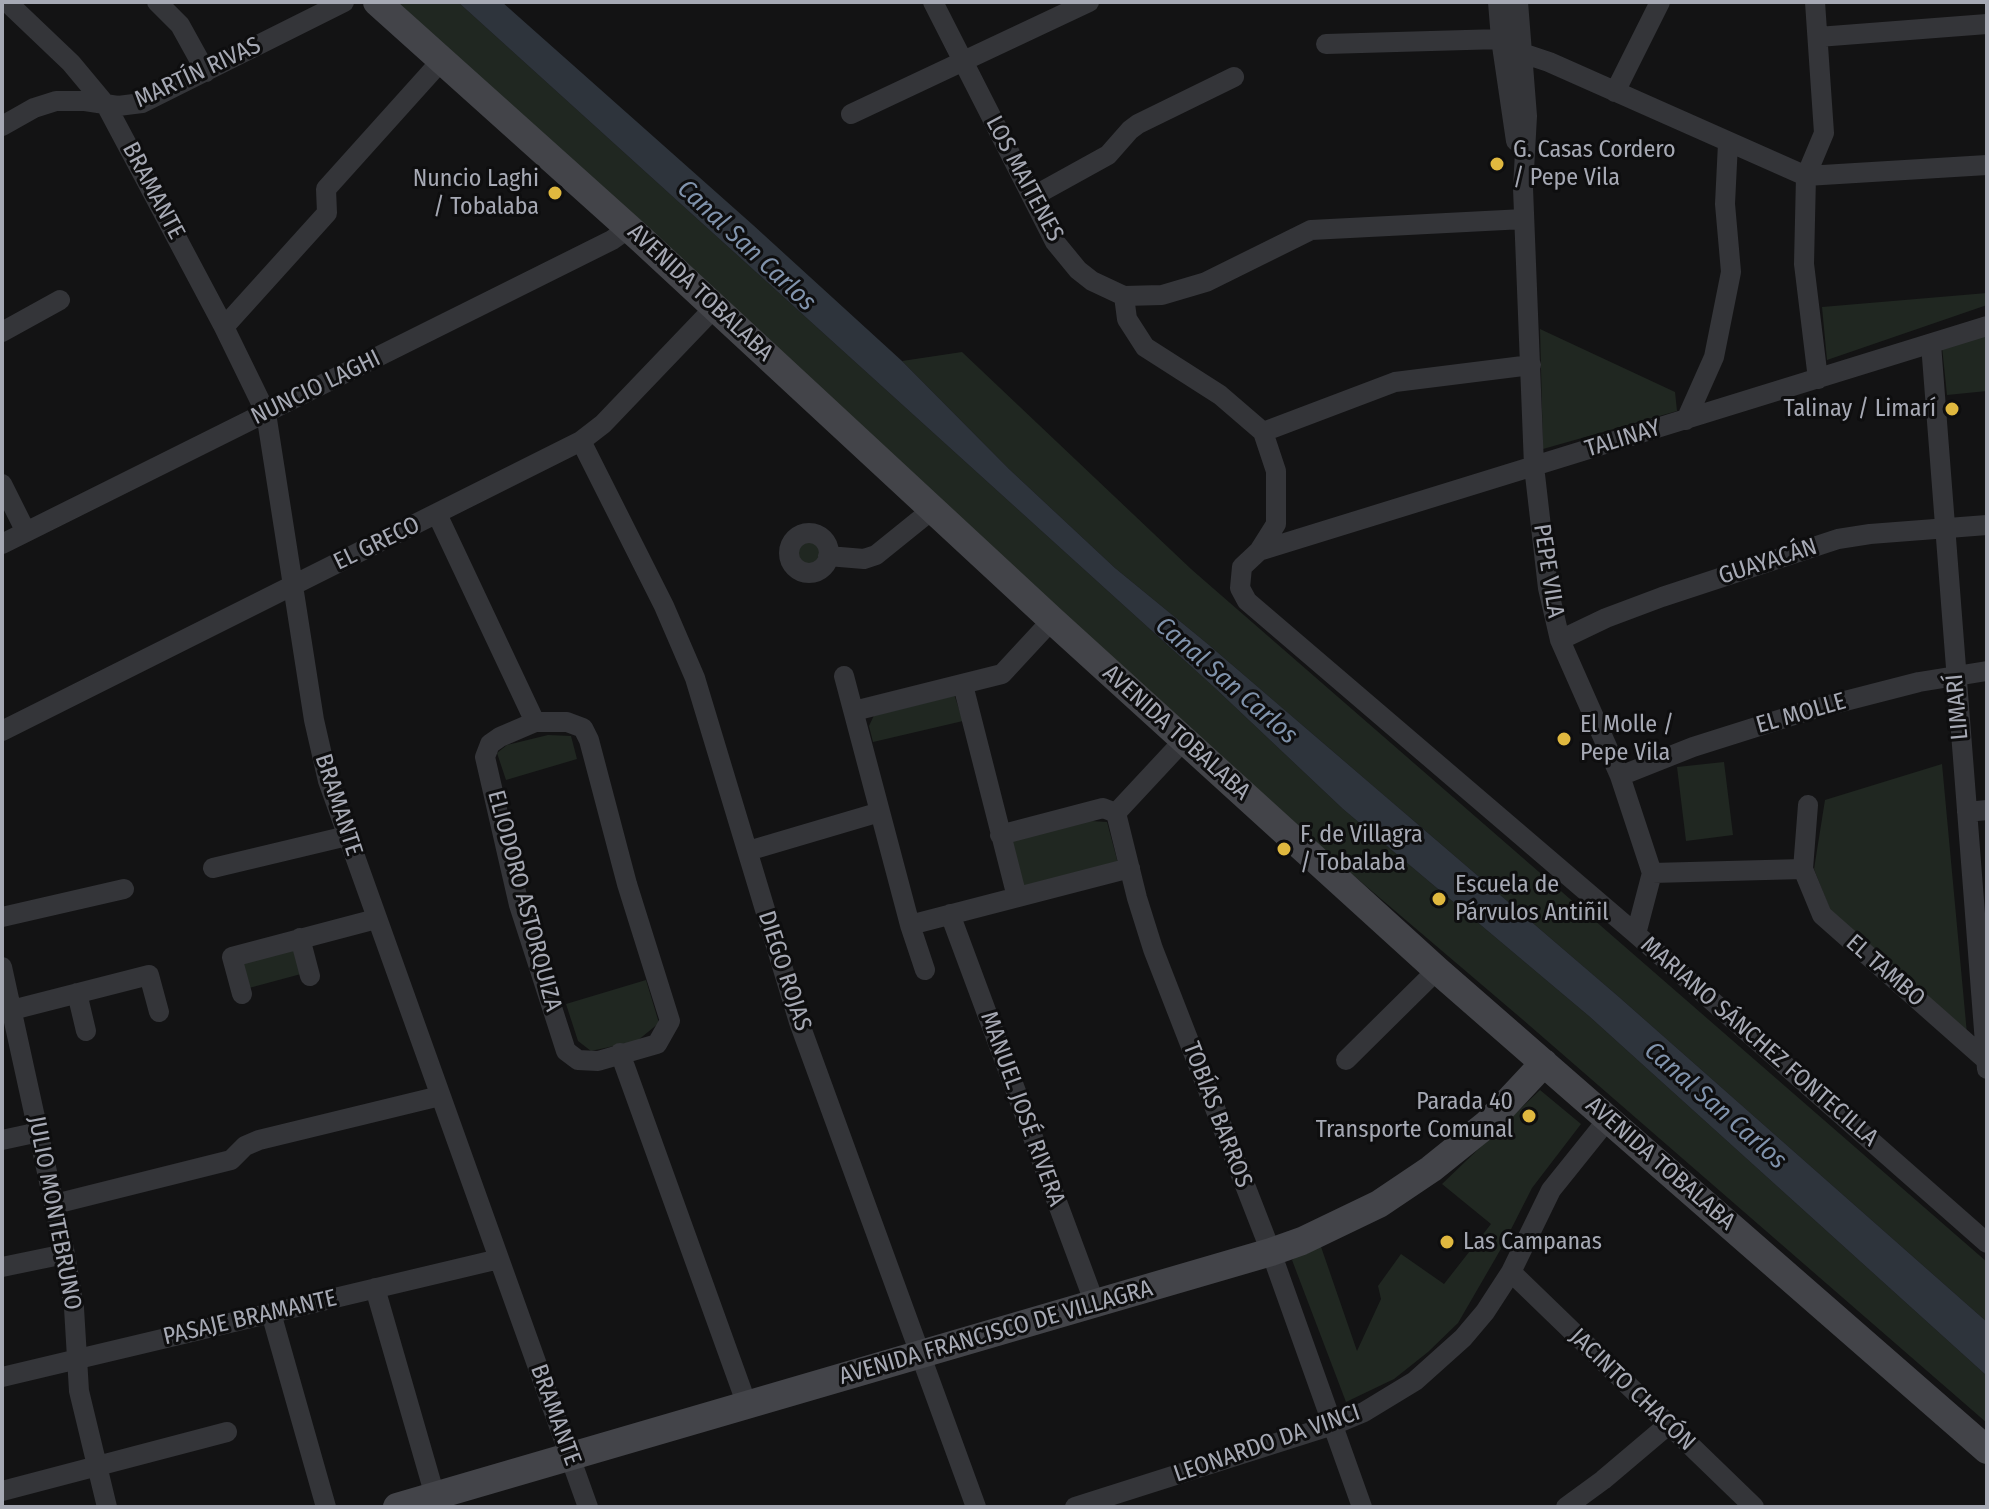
<!DOCTYPE html>
<meta charset="utf-8">
<style>
body{margin:0}
#map{position:relative;width:1989px;height:1509px;overflow:hidden;background:#131314;font-family:"Fira Sans Condensed",sans-serif}
canvas{display:block}
.frame{position:absolute;inset:0;border:4px solid #a6a9b4;pointer-events:none}
</style>
<div id="map">
<canvas width="1989" height="1509"></canvas>
<div class="frame"></div>
</div>
<script>
const g = document.querySelector('canvas').getContext('2d');
g.lineJoin = 'round';
function paint(path, color) {
  g.fillStyle = color;
  g.fill(path, 'evenodd');
}
function shape(rows) {
  const path = new Path2D();
  for (const r of rows) {
    if (r.length === 3) {
      path.moveTo(r[0] + r[2], r[1]);
      path.arc(r[0], r[1], r[2], 0, 2 * Math.PI);
      continue;
    }
    path.moveTo(r[0], r[1]);
    for (let i = 2; i < r.length; i += 2) path.lineTo(r[i], r[i + 1]);
  }
  return path;
}
function trace(path, color, width, dash) {
  g.strokeStyle = color;
  g.lineWidth = width;
  g.lineCap = dash ? 'butt' : 'round';
  g.setLineDash(dash || []);
  g.stroke(path);
}
function write(font, color, halo, rows, align = 'center') {
  g.font = font + ' "Fira Sans Condensed",sans-serif';
  g.lineWidth = 6;
  g.setLineDash([]);
  g.textBaseline = 'middle';
  g.strokeStyle = halo;
  g.fillStyle = color;
  for (const [text, x, y, turn = 0] of rows) {
    g.save();
    g.translate(x, y);
    g.rotate((+turn || 0) * Math.PI / 180);
    g.textAlign = isNaN(turn) ? turn : align;
    if (halo) g.strokeText(text, 0, 0);
    g.fillText(text, 0, 0);
    g.restore();
  }
}
paint(shape([
 [387,2,458,2,1216,689,1343,809,1590,1017,1987,1376,1987,1423,1522,1019,1192,738],
 [1987,293,1987,305,1827,360,1822,307],
 [1540,329,1675,392,1677,411,1543,449],
 [1987,335,1987,391,1947,395,1942,347],
 [962,352,1191,569,1987,1262,1987,1322,1619,997,1209,645,1115,568,1009,469,902,361],
 [810,552,15],
 [954,694,963,721,873,742,869,726,876,711],
 [548,735,571,736,577,759,506,780,497,753,507,745],
 [1724,762,1733,835,1686,841,1677,767],
 [1942,764,1967,1034,1830,910,1814,869,1825,800],
 [1075,820,1107,822,1119,867,1020,889,1007,842],
 [294,945,301,974,249,988,242,959],
 [646,980,659,1023,637,1041,591,1051,578,1041,566,1004],
 [1540,1090,1581,1124,1532,1188,1502,1247,1458,1323,1428,1352,1394,1379,1346,1402,1292,1260,1319,1241,1357,1351,1381,1299,1378,1286,1401,1254,1444,1284,1491,1224,1442,1184]
]), '#202721');
paint(shape([
 [458,2,502,2,753,225,902,361,1009,469,1115,568,1209,645,1619,997,1987,1322,1987,1376,1590,1017,1343,809,1216,689]
]), '#2e343c');
trace(shape([
 [7,2,71,63,106,105,224,327,266,413,314,720,328,781,588,1507],
 [157,2,180,25,206,72],
 [933,2,1055,242,1078,270,1092,281,1124,296,1162,295,1206,282,1311,230,1524,219],
 [1498,2,1501,39,1516,141],
 [1518,2,1527,116,1523,188,1534,466,1548,588,1560,640,1620,776,1652,873,1636,934],
 [1815,2,1824,133,1806,176,1804,264,1818,379],
 [1818,37,1987,24],
 [1501,39,1522,53,1549,62,1806,176,1987,165],
 [1326,44,1501,39],
 [1615,92,1660,2],
 [851,114,1089,2],
 [2,126,34,108,56,101,85,101,118,106,142,103,344,2],
 [1032,197,1108,155,1130,130,1138,124,1234,77],
 [1124,296,1127,319,1145,347,1220,395,1263,432,1276,471,1276,524,1259,551,1242,567,1240,588,1247,601,1636,934,1987,1243],
 [224,327,327,213,326,189,442,60],
 [2,332,60,300],
 [1931,344,1987,1069],
 [1686,420,1714,357,1731,272,1725,204,1728,143],
 [1263,432,1395,382,1531,365],
 [581,441,664,606,695,678,799,1022,976,1507],
 [2,484,26,532],
 [437,514,535,722],
 [809,553,20],
 [2,544,612,240,629,228],
 [1259,551,1987,326],
 [828,556,864,559,876,555,933,509],
 [1560,640,1606,618,1662,597,1838,539,1870,534,1987,525],
 [844,676,910,925,925,970],
 [963,685,1017,897],
 [854,711,1002,674,1052,620],
 [535,722,567,722,583,728,589,740,627,884,670,1021,657,1044,598,1061,578,1060,566,1051,519,905,485,757,490,744,500,737,535,722],
 [2,731,581,441,603,424,715,307],
 [1184,740,1116,813,1137,898,1153,949,1271,1252,1362,1507],
 [1620,776,1693,747,1810,710,1919,682,1987,671],
 [1808,805,1803,869,1822,915,1986,1060],
 [1967,812,1987,810],
 [1000,835,1103,808,1116,813],
 [748,851,880,812],
 [213,868,347,836],
 [1652,873,1803,869],
 [950,914,1095,1304],
 [2,917,124,889],
 [910,925,1130,868],
 [300,938,310,976],
 [2,967,65,1254,74,1308,79,1391,107,1507],
 [77,993,86,1031],
 [242,994,232,957,376,919],
 [12,1010,149,975,159,1012],
 [620,1053,747,1405],
 [1346,1060,1437,970],
 [2,1140,39,1132],
 [55,1204,231,1160,245,1146,259,1140,440,1096],
 [2,1267,65,1254],
 [1511,1272,1754,1507],
 [375,1288,435,1496],
 [271,1313,326,1507],
 [2,1377,499,1259],
 [2,1491,227,1432],
 [1075,1507,1333,1425,1364,1412,1415,1381,1463,1338,1485,1312,1511,1272,1551,1190,1608,1119],
 [1566,1507,1603,1480,1668,1425]
]), '#343539', 20);
trace(shape([
 [377,2,641,239,1052,620,1437,970,1987,1450],
 [397,1507,1271,1252,1302,1241,1379,1204,1431,1169,1487,1124,1544,1063]
]), '#434449', 28);
for (const [x, y, r, color] of [
 [1497,164,8,"#e0b83f"],
 [555,193,8,"#e0b83f"],
 [1952,409,8,"#e0b83f"],
 [1564,739,8,"#e0b83f"],
 [1284,849,8,"#e0b83f"],
 [1439,899,8,"#e0b83f"],
 [1529,1116,8,"#e0b83f"],
 [1447,1242,8,"#e0b83f"]
]) {
  const dot = new Path2D();
  dot.arc(x, y, r, 0, 2 * Math.PI);
  g.fillStyle = color;
  g.fill(dot);
  trace(dot, '#0e0e0f', 3);
}
write('24px', '#a6a9b4', '#0e0e0f', [
 ["MARTÍN RIVAS",198,73,-25],
 ["LOS MAITENES",1024,179,62],
 ["BRAMANTE",153,191,62],
 ["AVENIDA TOBALABA",700,293,43],
 ["NUNCIO LAGHI",316,388,-26],
 ["TALINAY",1623,439,-17],
 ["EL GRECO",377,544,-26],
 ["GUAYACÁN",1768,562,-18],
 ["PEPE VILA",1548,571,81],
 ["LIMARÍ",1958,707,-95],
 ["EL MOLLE",1801,714,-16],
 ["AVENIDA TOBALABA",1176,733,42],
 ["BRAMANTE",338,805,72],
 ["ELIODORO ASTORQUIZA",524,901,75],
 ["DIEGO ROJAS",784,971,72],
 ["EL TAMBO",1885,971,41],
 ["MARIANO SÁNCHEZ FONTECILLA",1759,1042,41],
 ["MANUEL JOSÉ RIVERA",1022,1109,70],
 ["TOBÍAS BARROS",1217,1115,69],
 ["AVENIDA TOBALABA",1660,1164,41],
 ["JULIO MONTEBRUNO",54,1213,79],
 ["PASAJE BRAMANTE",250,1318,-13],
 ["AVENIDA FRANCISCO DE VILLAGRA",996,1333,-16],
 ["JACINTO CHACÓN",1632,1390,44],
 ["BRAMANTE",555,1415,70],
 ["LEONARDO DA VINCI",1267,1444,-19]
]);
write('24px', '#a6a9b4', '#0e0e0f', [
 ["G. Casas Cordero",1513,150],
 ["/ Pepe Vila",1513,178],
 ["Nuncio Laghi",539,179,"right"],
 ["/ Tobalaba",539,207,"right"],
 ["Talinay / Limarí",1936,409,"right"],
 ["El Molle /",1580,725],
 ["Pepe Vila",1580,753],
 ["F. de Villagra",1300,835],
 ["/ Tobalaba",1300,863],
 ["Escuela de",1455,885],
 ["Párvulos Antiñil",1455,913],
 ["Parada 40",1513,1102,"right"],
 ["Transporte Comunal",1513,1130,"right"],
 ["Las Campanas",1463,1242]
], 'left');
write('italic 26px', '#8093ac', '#0e0e0f', [
 ["Canal San Carlos",746,246,43],
 ["Canal San Carlos",1226,681,41],
 ["Canal San Carlos",1715,1106,41]
]);
</script>
